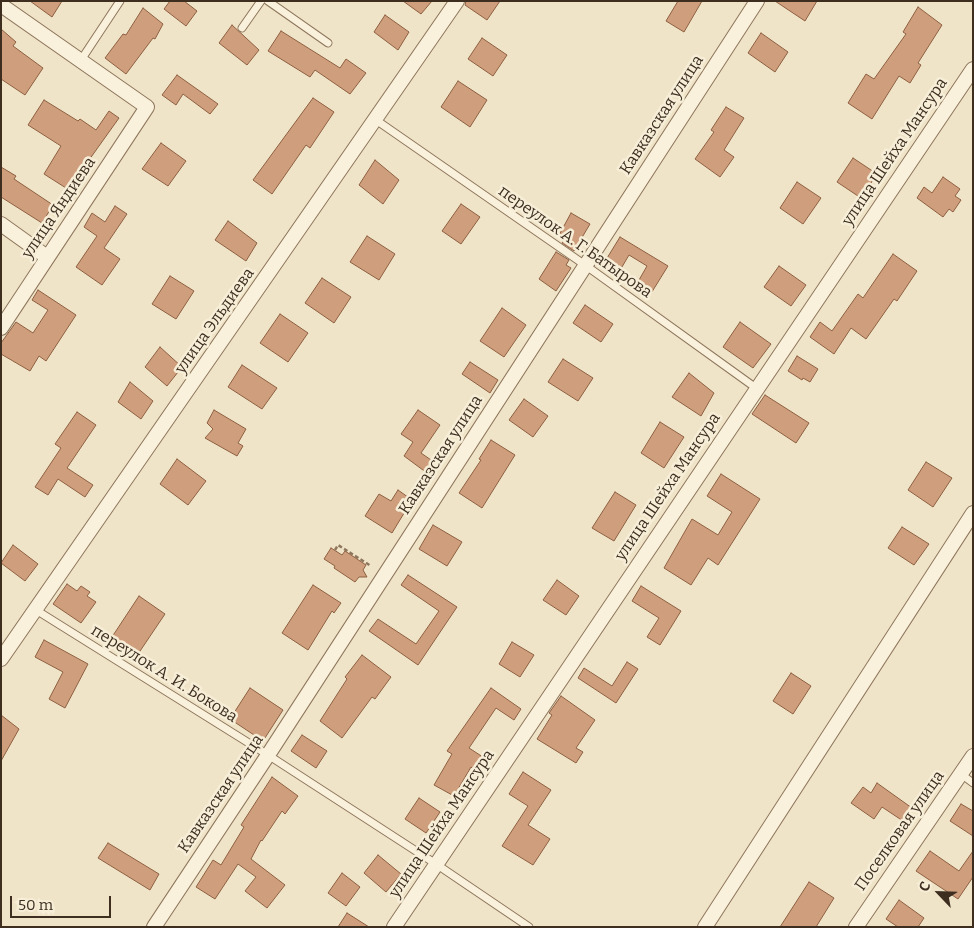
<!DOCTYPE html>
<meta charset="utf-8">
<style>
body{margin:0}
#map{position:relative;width:974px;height:928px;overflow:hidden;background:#f0e4c8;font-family:Bitter,serif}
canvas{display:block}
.frame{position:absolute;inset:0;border:2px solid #3d2e20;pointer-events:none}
.north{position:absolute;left:914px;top:868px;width:50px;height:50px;-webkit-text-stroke:4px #f7eed8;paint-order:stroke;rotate:294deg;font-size:14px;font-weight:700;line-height:20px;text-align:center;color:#3d2e20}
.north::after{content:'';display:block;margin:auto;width:18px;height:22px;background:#3d2e20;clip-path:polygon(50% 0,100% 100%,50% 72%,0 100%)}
.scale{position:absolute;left:10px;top:896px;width:101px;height:22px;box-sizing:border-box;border:2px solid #3d2e20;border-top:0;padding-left:6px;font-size:15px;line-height:18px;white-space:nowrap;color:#3d2e20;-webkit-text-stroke:4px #f7eed8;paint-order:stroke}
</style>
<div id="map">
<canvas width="974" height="928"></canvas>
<div class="frame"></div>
<div class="north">С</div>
<div class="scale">50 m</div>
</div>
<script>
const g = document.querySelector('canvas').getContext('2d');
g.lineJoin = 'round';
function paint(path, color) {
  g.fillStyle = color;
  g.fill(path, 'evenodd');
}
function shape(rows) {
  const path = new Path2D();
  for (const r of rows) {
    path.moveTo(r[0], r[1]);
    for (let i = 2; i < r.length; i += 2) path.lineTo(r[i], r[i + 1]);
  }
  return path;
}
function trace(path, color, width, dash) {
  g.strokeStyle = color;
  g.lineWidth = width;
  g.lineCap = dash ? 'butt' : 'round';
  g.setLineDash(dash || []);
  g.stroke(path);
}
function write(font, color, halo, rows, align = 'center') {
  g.font = font + ' Bitter,serif';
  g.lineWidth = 5;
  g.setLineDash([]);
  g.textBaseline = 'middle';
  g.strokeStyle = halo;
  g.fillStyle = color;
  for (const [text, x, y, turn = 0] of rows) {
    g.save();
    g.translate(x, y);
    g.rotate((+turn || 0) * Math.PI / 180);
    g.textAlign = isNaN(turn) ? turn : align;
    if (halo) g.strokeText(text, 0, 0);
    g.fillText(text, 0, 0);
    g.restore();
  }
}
const building = shape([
 [30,1,62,1,52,17,30,1],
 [170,1,184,1,197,11,186,26,164,9,170,1],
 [403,1,432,1,421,14,403,1],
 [466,1,500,1,487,20,465,5,466,1],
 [678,1,702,1,684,32,666,21,678,1],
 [775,1,817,1,805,21,775,1],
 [918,7,942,25,918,63,921,65,910,83,899,76,872,119,848,103,866,74,874,79,906,34,903,32,918,7],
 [143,8,163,24,155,39,153,38,126,74,105,58,123,34,126,35,143,8],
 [385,15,409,32,398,50,374,32,385,15],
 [232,25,259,50,247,65,219,43,232,25],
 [1,29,16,42,13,46,43,68,25,95,1,79,1,29],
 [281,31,340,68,346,59,366,73,350,94,315,70,310,77,268,51,281,31],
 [761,33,788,52,775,72,748,53,761,33],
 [482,38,507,55,493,76,468,59,482,38],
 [177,75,218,104,210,114,183,94,176,105,162,95,177,75],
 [458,81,487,100,470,127,441,107,458,81],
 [313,98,334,112,310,148,306,145,272,194,253,180,313,98],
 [44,100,78,121,80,119,96,130,109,111,119,118,89,160,88,159,66,188,44,174,61,146,28,125,44,100],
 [726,107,744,118,724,150,734,157,720,177,695,159,714,132,711,130,726,107],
 [161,143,186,161,168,186,142,169,161,143],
 [853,158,877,174,861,198,837,182,853,158],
 [375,160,399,180,383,204,359,185,375,160],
 [1,167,16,176,14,179,53,205,42,223,1,197,1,167],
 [943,177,960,189,955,196,961,200,953,212,949,209,943,217,917,198,924,187,932,193,943,177],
 [797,182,821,198,803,224,780,208,797,182],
 [461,204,480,217,461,244,442,231,461,204],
 [115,206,127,214,104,248,120,259,102,285,76,267,97,236,84,227,92,213,105,222,115,206],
 [571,213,590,224,574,251,562,243,564,240,558,237,571,213],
 [228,221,257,243,246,261,215,240,228,221],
 [367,236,395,254,379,280,350,262,367,236],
 [620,237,668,266,650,295,635,287,647,266,629,255,619,272,604,263,620,237],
 [556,252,569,260,566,265,571,268,556,291,539,279,556,252],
 [893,254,917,271,897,301,894,299,866,339,851,328,834,354,810,337,820,322,832,331,858,294,863,298,893,254],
 [779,266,806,285,791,306,764,287,779,266],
 [170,276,194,291,176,319,152,304,170,276],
 [322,278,351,297,334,323,305,303,322,278],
 [38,290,76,315,46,361,39,356,30,371,1,354,1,343,16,322,33,333,48,310,32,300,38,290],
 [585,305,613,324,601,342,573,323,585,305],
 [502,308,526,325,504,357,480,341,502,308],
 [280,314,308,333,288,362,260,343,280,314],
 [740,322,771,344,753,368,723,347,740,322],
 [160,347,182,367,167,386,145,367,160,347],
 [797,356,818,369,810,382,803,378,802,380,788,371,797,356],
 [563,359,593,378,578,401,548,382,563,359],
 [470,362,498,380,490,393,462,374,470,362],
 [242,365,277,388,262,409,228,387,242,365],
 [689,373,714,393,701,416,672,397,689,373],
 [130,382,153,401,141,419,118,402,130,382],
 [765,395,809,423,796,443,752,414,765,395],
 [524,399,548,416,533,437,509,420,524,399],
 [214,410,246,429,238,443,243,446,237,456,205,438,213,429,207,423,214,410],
 [418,410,440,425,421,453,434,462,427,473,404,456,413,442,401,434,418,410],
 [77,412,96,425,67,468,93,485,85,497,58,479,48,495,35,487,61,448,55,444,77,412],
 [660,422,684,437,664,468,641,453,660,422],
 [491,440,515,455,482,508,459,493,481,460,479,459,491,440],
 [177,459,206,481,188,505,160,484,177,459],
 [926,462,952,478,933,507,908,490,926,462],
 [721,474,760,499,718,565,708,558,691,585,664,568,692,519,718,535,732,512,707,496,721,474],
 [398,490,412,500,392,533,365,516,379,494,391,501,398,490],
 [615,492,636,505,614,541,592,528,615,492],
 [433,525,462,542,447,566,419,549,433,525],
 [902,527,929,544,914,565,888,548,902,527],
 [13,545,38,564,25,581,1,563,13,545],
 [331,548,342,555,345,551,366,565,363,570,367,577,359,577,355,582,334,568,335,566,324,559,331,548],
 [408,575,457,607,418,665,369,631,378,619,416,644,439,611,401,585,408,575],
 [557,580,579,596,566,615,543,600,557,580],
 [67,584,77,591,81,586,90,592,87,596,96,602,81,623,53,604,67,584],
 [313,585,341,603,334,613,332,611,308,650,282,633,313,585],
 [641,586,681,611,660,645,647,637,659,618,632,601,641,586],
 [139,596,165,614,136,657,110,640,139,596],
 [44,640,88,664,65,708,49,699,63,672,35,657,44,640],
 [512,642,534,655,520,677,499,664,512,642],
 [362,655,391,677,375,699,372,697,342,738,320,721,347,679,345,677,362,655],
 [627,662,638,669,616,703,578,678,584,668,612,686,627,662],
 [791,673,811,686,793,714,773,701,791,673],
 [250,688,283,710,263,741,230,719,250,688],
 [491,688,521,709,514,720,496,708,469,748,486,759,477,772,471,767,454,796,434,785,452,754,447,751,491,688],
 [561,696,595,720,576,748,583,752,576,763,537,739,552,715,549,713,561,696],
 [1,715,19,729,1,761,1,715],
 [302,735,327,751,316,768,291,751,302,735],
 [523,772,551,790,528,825,550,839,533,865,502,846,528,806,509,794,523,772],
 [272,777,298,796,285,814,282,811,262,841,261,840,251,859,285,885,267,908,245,891,256,877,238,864,215,899,196,887,213,860,221,865,244,827,241,825,272,777],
 [877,783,912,808,903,821,882,807,874,819,851,803,863,787,871,793,877,783],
 [419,798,440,812,426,833,405,819,419,798],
 [961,804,973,811,973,836,950,821,961,804],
 [108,843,159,874,150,890,98,858,108,843],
 [930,851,959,871,973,851,973,877,958,899,916,871,930,851],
 [378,855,401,874,386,892,364,873,378,855],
 [342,873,360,887,346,906,328,893,342,873],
 [809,882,834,898,816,927,780,927,809,882],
 [899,900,924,918,918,927,898,927,886,919,899,900],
 [347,913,369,927,338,927,347,913]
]);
paint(building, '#cf9f7d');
trace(building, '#8d5f41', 1);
const service = shape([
 [268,1,328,43],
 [242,28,261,1],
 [81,60,120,1],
 [376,120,585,265,756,388],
 [36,610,268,755,436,864,529,927],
 [961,774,973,783]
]);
const minor = shape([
 [1,5,147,107,1,328],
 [1,224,47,257],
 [1,659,457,1],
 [154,927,268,755,757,1],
 [394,927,973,69],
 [705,927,973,513],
 [856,927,973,756]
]);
trace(service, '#8d765c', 9);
trace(minor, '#8d765c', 16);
trace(shape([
 [335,550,338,545,371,566]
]), '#8d765c', 2.5, [4, 2.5]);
trace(service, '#faf1dc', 7);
trace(minor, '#faf1dc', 14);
write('16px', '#3d2e20', '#f7eed8', [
 ["Кавказская улица",662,115,-57],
 ["улица Шейха Мансура",895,152,-56],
 ["улица Яндиева",59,208,-56],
 ["переулок А. Г. Батырова",575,242,35],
 ["улица Эльдиева",215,321,-55],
 ["Кавказская улица",441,455,-57],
 ["улица Шейха Мансура",668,487,-56],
 ["переулок А. И. Бокова",164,674,32],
 ["Кавказская улица",221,794,-56],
 ["улица Шейха Мансура",442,824,-56],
 ["Поселковая улица",900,831,-55]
]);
</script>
